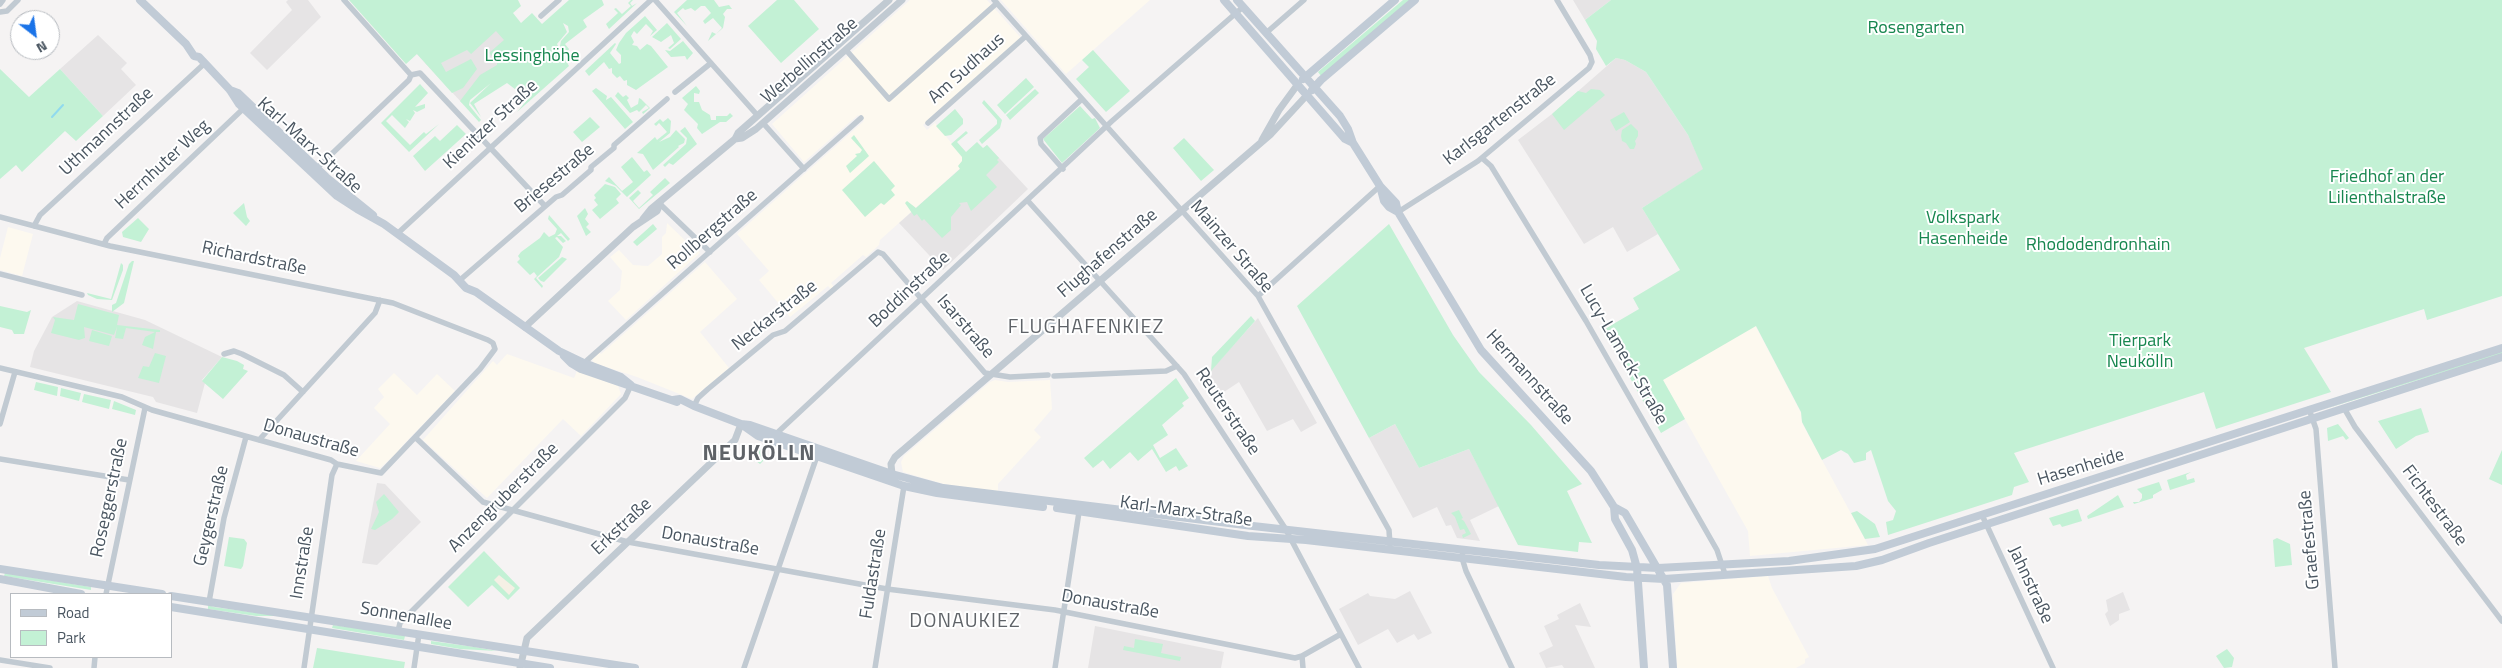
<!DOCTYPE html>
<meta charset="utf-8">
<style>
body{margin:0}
#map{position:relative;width:2502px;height:668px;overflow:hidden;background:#f5f3f3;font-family:"Titillium Web",sans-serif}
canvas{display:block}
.legend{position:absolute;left:10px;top:593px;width:162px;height:65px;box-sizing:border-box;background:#fff;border:1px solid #b7bbc0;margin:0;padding:6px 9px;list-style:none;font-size:15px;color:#4a5661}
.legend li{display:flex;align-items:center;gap:10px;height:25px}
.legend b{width:25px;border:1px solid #b7bbc0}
.north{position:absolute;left:10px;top:10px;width:50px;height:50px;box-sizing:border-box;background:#fff;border:1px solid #b7bbc0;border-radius:50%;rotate:150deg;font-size:14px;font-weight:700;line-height:20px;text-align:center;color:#4a5661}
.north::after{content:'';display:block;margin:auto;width:18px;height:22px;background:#1a73e8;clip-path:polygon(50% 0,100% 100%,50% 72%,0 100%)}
</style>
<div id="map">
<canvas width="2502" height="668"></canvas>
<ul class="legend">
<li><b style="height:6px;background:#c1cbd6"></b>Road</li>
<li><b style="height:14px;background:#c3f1d5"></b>Park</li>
</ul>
<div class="north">N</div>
</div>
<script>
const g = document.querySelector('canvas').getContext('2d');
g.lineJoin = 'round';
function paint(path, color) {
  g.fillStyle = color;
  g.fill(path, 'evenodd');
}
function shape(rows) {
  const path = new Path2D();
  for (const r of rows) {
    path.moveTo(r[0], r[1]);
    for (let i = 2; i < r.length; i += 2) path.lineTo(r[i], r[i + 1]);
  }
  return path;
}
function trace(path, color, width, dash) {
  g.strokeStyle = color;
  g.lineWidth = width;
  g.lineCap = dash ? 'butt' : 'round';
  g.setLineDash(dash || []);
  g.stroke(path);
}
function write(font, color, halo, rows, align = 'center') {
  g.font = font + ' "Titillium Web",sans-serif';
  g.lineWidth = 4;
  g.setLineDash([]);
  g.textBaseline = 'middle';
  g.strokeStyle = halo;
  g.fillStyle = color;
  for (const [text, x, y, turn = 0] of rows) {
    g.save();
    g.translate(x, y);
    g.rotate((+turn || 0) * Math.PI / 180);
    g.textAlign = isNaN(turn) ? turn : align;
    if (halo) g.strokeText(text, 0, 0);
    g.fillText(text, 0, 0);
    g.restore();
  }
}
paint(shape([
 [910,0,987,0,1021,38,923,125,927,130,935,123,967,162,880,240,879,245,866,257,863,255,831,283,834,287,831,289,828,286,790,317,759,280,769,271,737,234,864,121,858,115,804,162,772,124],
 [1001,0,1150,0,1066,74],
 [667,223,691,246,697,246,700,253,626,320,608,301,620,290,622,271,610,257,619,250,633,265,648,266,662,254,662,237,666,233],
 [8,227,33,234,22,276,0,270,0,258],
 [705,262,737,299,700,332,729,368,692,399,637,377,594,363,592,359,599,352,601,354],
 [1755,325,1801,413,1802,423,1868,545,1750,556,1748,531,1663,380],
 [507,354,574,378,577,371,618,386,621,394,581,436,563,419,487,498,423,440,493,361,497,365],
 [394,373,417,395,437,374,455,391,403,445,399,451,380,468,356,461,390,424,374,408,384,397,378,389],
 [995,380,1008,382,1050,380,1052,409,1034,430,1041,437,998,484,998,492,944,484,903,472,901,462,904,456,990,382],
 [1768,576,1772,588,1809,657,1805,659,1805,663,1796,668,1677,668,1673,594,1681,583]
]), '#fdf9ef');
paint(shape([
 [288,0,308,0,321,17,267,70,250,53,292,10,286,2],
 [1573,0,1611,0,1585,20],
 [456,22,511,33,507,62,462,103,402,38],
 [98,35,127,63,121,69,136,85,103,116,60,69],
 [1616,58,1625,60,1646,72,1688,135,1704,169,1642,208,1658,234,1627,252,1613,227,1584,244,1518,140,1552,114],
 [987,145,1028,189,943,270,899,223],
 [77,301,145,320,222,357,202,380,205,383,197,413,156,402,153,397,30,367,34,351,52,317],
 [1258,318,1317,423,1301,432,1293,419,1267,431,1239,382,1212,400,1200,382],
 [1395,424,1419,468,1469,449,1499,506,1470,520,1480,541,1457,538,1451,525,1446,526,1437,507,1413,518,1369,438],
 [377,483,385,484,421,522,377,565,362,563],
 [1410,591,1432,633,1418,640,1414,634,1397,643,1388,629,1358,645,1339,609,1368,593,1370,596,1395,599],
 [2123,592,2130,610,2119,614,2119,620,2110,626,2105,614,2108,611,2106,600],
 [1580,603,1591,627,1575,625,1595,668,1564,668,1562,665,1546,668,1539,653,1553,646,1544,626,1559,619,1557,615],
 [1095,626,1224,652,1221,668,1088,668]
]), '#e6e4e5');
paint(shape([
 [349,0,518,0,521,6,513,13,521,23,532,13,542,24,569,0,602,0,604,5,583,20,587,27,565,44,569,49,567,53,570,57,568,58,560,46,561,41,569,32,568,26,563,23,567,32,557,44,569,66,517,112,528,99,507,83,474,104,481,117,470,103,491,83,470,100,469,105,481,120,479,122,460,101,480,75,497,65,497,61,489,53,504,40,496,31,471,54,467,50,441,63,446,72,471,59,477,69,463,88,452,93,417,54,406,64],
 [631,0,633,0,630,3,632,6,637,3,609,29,606,24,618,13,614,9,616,8,622,14,631,6,628,3],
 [687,0,714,0,719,7,729,5,732,9,727,9,723,14,725,17,723,28,708,41,712,32,716,34,722,28,713,18,705,24,703,21,711,13,705,6,701,6,695,11,691,8,685,10,683,8,677,13,687,26,674,12],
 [777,0,794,0,819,29,781,63,748,26],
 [1403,0,1410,0,1321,76,1318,72],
 [1611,0,2502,0,2502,296,2427,320,2424,309,2304,348,2331,392,2216,429,2204,392,2014,453,2029,482,2014,487,2012,495,1888,535,1886,522,1893,520,1896,511,1888,501,1871,450,1866,453,1866,460,1854,463,1848,454,1841,450,1822,460,1802,422,1801,412,1756,326,1663,380,1685,419,1661,433,1603,330,1639,309,1633,298,1680,270,1642,208,1703,169,1688,135,1646,72,1625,60,1616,58,1606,66,1596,49,1597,41,1585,20],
 [645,16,657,30,650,36,653,31,646,24,637,34,634,31,631,36,634,42,632,45,637,46,640,50,647,44,651,46,668,67,636,90,627,85,627,80,624,81,620,76,617,78,612,73,612,68,609,69,604,62,589,76,585,71,615,43,616,44,610,53,619,64,621,63,621,55,616,50,619,43,626,33],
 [667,23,681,39,670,49,668,48,674,43,671,35,661,42,652,37],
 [683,41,693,53,687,60,685,56,671,57,665,50,670,51],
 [1093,50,1130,91,1106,112,1076,79,1089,67,1082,60],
 [0,69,29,97,60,69,103,116,76,141,65,131,22,172,16,165,0,179],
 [1026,78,1034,87,1005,114,997,105],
 [420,84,428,93,415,107,425,104,425,108,417,112,413,110,415,113,410,121,406,119,409,122,405,128,392,115,386,121,410,145,424,132,426,134,439,124,409,152,381,123],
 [696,86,700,91,699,94,694,93,694,102,699,102,702,110,710,115,711,120,716,120,716,116,727,116,730,113,733,116,726,122,720,122,702,134,697,128,698,124,684,110,688,104,682,98],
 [596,88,607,96,606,100,611,97,633,122,625,129,592,91],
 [1035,89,1039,93,1010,120,1006,115],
 [1591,89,1600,90,1605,95,1564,130,1552,114,1578,91,1586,93],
 [618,92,623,97,626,95,629,98,627,100,631,108,638,104,639,98,641,99,650,108,643,114,642,112,649,108,646,105,639,112,637,110,630,113,615,96],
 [984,100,1002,120,1000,128,982,144,979,140,997,124,997,120,982,103],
 [1080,106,1092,119,1095,118,1100,128,1062,163,1043,139],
 [955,109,963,119,963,124,951,135,945,136,936,126],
 [1624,112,1630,122,1616,131,1610,120],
 [590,117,600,127,582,142,573,132],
 [668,118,671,121,670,133,659,142,670,137,676,130,685,139,684,143,678,146,679,147,653,170,643,154,637,153,655,137,657,140,667,132,659,123,656,126,654,124,660,119,663,122],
 [1631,124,1638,131,1638,136,1635,141,1636,144,1634,149,1630,149,1626,143,1622,141,1621,136,1622,130],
 [457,125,466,134,425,171,413,156,435,136,440,141],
 [685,127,697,144,673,165,669,163,665,167,663,165,686,144,687,138,680,131],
 [966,131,968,133,957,142,966,152,977,142,983,148,987,145,999,158,997,160,999,162,986,175,997,187,971,211,967,202,959,203,961,205,951,217,951,230,942,238,924,219,922,221,917,214,914,216,905,203,907,201,916,208,960,169,958,166,962,161,962,157,951,144],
 [854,135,869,156,850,173,846,166,857,156,855,154,860,153,862,150,851,138],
 [1184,138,1214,170,1201,181,1173,148],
 [632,157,644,172,647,170,651,175,627,197,616,186,605,181,609,177,622,191,633,182,621,167],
 [874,161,895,186,891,190,895,195,884,205,881,203,865,217,842,190],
 [665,178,670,183,639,209,629,198,638,190,641,193,633,201,639,208,653,195,650,192],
 [605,184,615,187,621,194,616,199,619,203,600,219,592,210,598,205,594,200,596,198,594,195],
 [244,203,247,217,250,221,246,226,233,213],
 [585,208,588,214,585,219,589,224,586,227,591,232,586,236,577,216],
 [549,215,570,239,568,241,561,233,557,236,561,236,566,241,563,243,557,237,555,238,563,247,559,257,536,278,543,286,542,288,534,279,537,276,534,272,530,275,517,262,520,259,518,256,521,252,540,238,544,232,549,237,555,234,557,229,548,219],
 [138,218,149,229,141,242,123,237,122,232],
 [653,224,657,229,637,246,633,242],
 [1389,224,1453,335,1479,372,1531,425,1582,484,1567,491,1592,543,1579,542,1578,552,1518,545,1469,449,1419,468,1395,424,1369,438,1297,306],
 [562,257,567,259,544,282,541,281,538,278],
 [132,261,134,261,124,303,112,312,112,305,116,303,129,264],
 [121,263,123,265,123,270,112,300,97,299,88,295,87,293,111,299],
 [78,304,119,315,117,325,160,330,160,332,156,332,153,349,142,345,145,337,155,332,126,328,123,339,115,338,117,327,114,335,84,327,85,338,79,340,51,333,55,320,53,317,74,320],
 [0,306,27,312,31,310,24,334,14,334,12,330,0,327],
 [1251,316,1255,321,1211,371,1212,357],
 [92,330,112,336,109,346,89,341],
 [2502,350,2502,354,2325,409,2368,394],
 [155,353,166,356,159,383,138,378,143,366,149,367],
 [222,357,237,361,244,365,243,369,248,371,223,399,202,381],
 [1176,378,1189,398,1182,403,1184,406,1162,425,1168,435,1153,445,1160,458,1176,448,1188,466,1179,471,1176,466,1166,472,1152,449,1138,461,1130,452,1110,469,1103,460,1093,468,1084,458],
 [36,382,58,387,57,396,34,390],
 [61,388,81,393,79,401,60,396],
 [84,394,111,400,109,409,82,402],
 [114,401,136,410,135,415,112,409],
 [2421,408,2429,432,2416,436,2396,449,2378,421],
 [2338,424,2349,438,2346,440,2343,436,2328,441,2327,428],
 [760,449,766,458,760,464,748,455,751,450],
 [2502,450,2502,485,2489,479],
 [2191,472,2186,475,2187,480,2194,478,2195,482,2170,490,2167,480],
 [2159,482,2162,490,2153,495,2153,498,2134,504,2133,502,2139,502,2142,498,2142,494,2137,489],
 [384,494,399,512,392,519,375,530,371,529,379,512,376,502],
 [2118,495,2124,507,2088,519,2087,516],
 [2078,509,2082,521,2062,527,2060,524,2053,526,2049,518],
 [1459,510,1463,518,1461,519,1464,521,1471,534,1463,538,1462,535,1466,533,1464,529,1460,530,1455,517,1451,513],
 [1857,511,1875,524,1880,537,1865,539,1851,513],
 [229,537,244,539,247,543,243,566,241,569,224,566],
 [2277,538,2290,544,2292,565,2275,567,2273,540],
 [484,551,520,588,508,600,492,585,468,607,448,587],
 [5,573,91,587,91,590,4,576],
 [208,605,214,607,280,616,256,616,208,609],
 [333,625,378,631,405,636,404,640,332,628],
 [1135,639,1163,644,1161,653,1181,657,1180,661,1123,650,1124,646,1134,648],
 [431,641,475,647,497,651,460,649,431,644],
 [317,648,405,662,404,668,313,668],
 [2227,649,2234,658,2232,667,2224,668,2216,656]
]), '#c3f1d5');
paint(shape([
 [499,575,515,588,509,595,494,580]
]), '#f5f0e5');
trace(shape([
 [52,117,63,105]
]), '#90daee', 2);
trace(shape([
 [344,0,411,75],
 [655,0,758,116],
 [994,0,1258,296,1389,530,1390,545],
 [0,4,3,0],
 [0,12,7,11,18,0],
 [541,16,559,0],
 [1266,33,1304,0],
 [846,50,889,99,997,3],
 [411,75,420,73,545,206],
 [675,92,711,63],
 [763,123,804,169],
 [928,123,1026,36],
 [1482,158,1491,166,1586,321,1717,550,1725,574],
 [317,168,409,80,411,75],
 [1063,169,1041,144,1040,138,1082,99],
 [1028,201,1184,374,1285,528,1359,668],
 [660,204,710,252],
 [1398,212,1478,161,1589,68,1592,62,1590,55,1557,0],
 [0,217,110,246,393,303,488,340,493,343,495,349,480,369,381,473,337,464,331,460,152,410,122,397,0,368],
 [34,226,40,215,205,63],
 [397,234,651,0],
 [104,244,107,238,244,108],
 [0,274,82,295],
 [460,280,556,197,562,195,591,170,591,167,614,148,614,145,667,99],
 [1258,296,1380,186],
 [224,354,234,351,242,354,284,375,303,392],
 [584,363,861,118],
 [1054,376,1166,371,1177,366],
 [694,406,698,398,708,389,773,335,785,331,878,252,883,254,985,373,1010,377,1048,375],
 [2344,408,2355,427,2502,621],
 [2309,409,2316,429,2335,668],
 [0,424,15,372],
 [777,433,1112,121,1243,7],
 [416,438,483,502,628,542,887,589,1055,610,1295,658,1302,656,1341,634],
 [259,440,375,313,380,300],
 [0,459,129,480],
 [1982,515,2053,668],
 [1463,549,1462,558,1466,571,1512,668],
 [106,594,145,408],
 [209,602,224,518,246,437],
 [398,631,400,623,625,398,631,385],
 [1302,656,1303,668],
 [0,660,50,668],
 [94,668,95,657],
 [304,668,332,475,337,464],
 [414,668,419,634],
 [744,668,817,456],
 [875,668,904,486],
 [1055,668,1079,512]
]), '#c1cad2', 5.5);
trace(shape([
 [735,139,742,138,756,129,902,0],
 [1262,140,1279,110,1298,84],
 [643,219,651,209,735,139,738,133,889,0],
 [525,327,633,227,657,211,660,204],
 [892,474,891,464,895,457,1271,134,1307,95],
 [520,668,527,638,735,440,741,424]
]), '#c1cad2', 7);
trace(shape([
 [140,0,186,44,194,56,199,57,230,90,239,104,337,196,357,209,384,224,454,275,466,288,476,292,559,351,584,363,621,377,631,385],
 [1224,0,1345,139,1353,143],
 [1237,0,1340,116,1348,129,1353,143,1380,186,1384,201,1389,207,1398,212],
 [1303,79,1395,0],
 [230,90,238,93,326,177,373,215],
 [1312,90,1321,80,1415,0],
 [1380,186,1396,203,1398,212,1481,350,1591,471,1614,507,1615,519,1632,550,1637,568,1644,668],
 [564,356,571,363,581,369,677,402],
 [673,400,680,399,694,406,741,424,750,425,892,474,943,488,1253,526,1599,565,1658,568,1789,561,1875,549,2502,348],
 [741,424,758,436,904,486,937,493,1043,507],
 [1614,507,1625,513,1667,585,1673,668],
 [1057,508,1248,536,1306,540,1626,577,1664,579,1856,566,1882,560,1929,543,2502,357],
 [0,569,162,594],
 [0,579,81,594],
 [171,596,635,668],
 [171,607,550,668]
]), '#c1cbd6', 8);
write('18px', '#17864f', '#fff', [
 ["Rosengarten",1916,29],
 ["Lessinghöhe",532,57],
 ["Friedhof an der",2387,178],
 ["Lilienthalstraße",2387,199],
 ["Volkspark",1963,219],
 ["Hasenheide",1963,240],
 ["Rhododendronhain",2098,246],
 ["Tierpark",2140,342],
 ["Neukölln",2140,363]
]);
write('18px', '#4a5661', '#fff', [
 ["Werbellinstraße",810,61,-41],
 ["Am Sudhaus",967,69,-42],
 ["Karlsgartenstraße",1500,120,-38],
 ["Kienitzer Straße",491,125,-43],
 ["Uthmannstraße",107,132,-43],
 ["Karl-Marx-Straße",309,146,42],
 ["Herrnhuter Weg",163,165,-43],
 ["Briesestraße",555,179,-40],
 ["Rollbergstraße",713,230,-41],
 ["Mainzer Straße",1231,247,49],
 ["Flughafenstraße",1108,254,-41],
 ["Richardstraße",254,259,12],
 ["Boddinstraße",910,290,-43],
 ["Neckarstraße",775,316,-38],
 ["Isarstraße",965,327,49],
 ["Lucy-Lameck-Straße",1623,355,60],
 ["Hermannstraße",1529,378,48],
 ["Reuterstraße",1227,412,56],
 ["Donaustraße",311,439,16],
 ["Hasenheide",2081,468,-17],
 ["Roseggerstraße",110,498,-78],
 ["Anzengruberstraße",504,498,-45],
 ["Fichtestraße",2434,506,53],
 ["Karl-Marx-Straße",1186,512,8],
 ["Geygerstraße",212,516,-77],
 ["Erkstraße",622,527,-43],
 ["Graefestraße",2310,540,-95],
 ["Donaustraße",710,542,10],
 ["Innstraße",303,563,-81],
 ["Fuldastraße",874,574,-81],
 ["Jahnstraße",2030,585,65],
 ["Donaustraße",1110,605,10],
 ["Sonnenallee",406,617,10]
]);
g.letterSpacing = '1px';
write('20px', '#5f6368', '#fff', [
 ["FLUGHAFENKIEZ",1086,328],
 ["DONAUKIEZ",965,622]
]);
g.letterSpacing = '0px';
g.letterSpacing = '1px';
write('bold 22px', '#5f6368', '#fff', [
 ["NEUKÖLLN",759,455]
]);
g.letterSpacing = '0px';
</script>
